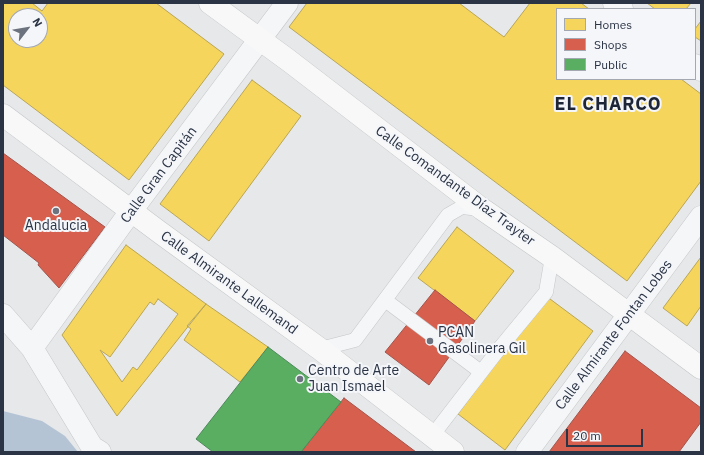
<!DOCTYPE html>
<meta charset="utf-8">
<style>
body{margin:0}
#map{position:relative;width:704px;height:455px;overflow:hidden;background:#e6e8ea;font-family:"IBM Plex Sans",sans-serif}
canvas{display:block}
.frame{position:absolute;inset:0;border:4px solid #2b3445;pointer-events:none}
.legend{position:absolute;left:556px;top:8px;width:140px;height:72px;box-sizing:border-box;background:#f4f6f9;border:1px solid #a4a8b1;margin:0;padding:5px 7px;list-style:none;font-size:12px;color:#2b3445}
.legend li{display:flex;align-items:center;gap:8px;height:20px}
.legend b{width:20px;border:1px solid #a4a8b1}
.north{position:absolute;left:8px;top:8px;width:40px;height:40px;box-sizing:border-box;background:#f4f6f9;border:1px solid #a4a8b1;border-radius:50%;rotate:59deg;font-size:11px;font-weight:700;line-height:16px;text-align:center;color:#2b3445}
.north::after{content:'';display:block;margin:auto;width:14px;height:18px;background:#6c737f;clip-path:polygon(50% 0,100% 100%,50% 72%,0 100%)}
.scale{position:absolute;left:566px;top:429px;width:77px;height:18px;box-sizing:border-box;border:2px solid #2b3445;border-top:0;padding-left:5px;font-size:12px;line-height:14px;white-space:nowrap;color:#2b3445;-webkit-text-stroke:3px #f4f6f9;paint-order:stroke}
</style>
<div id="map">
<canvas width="704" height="455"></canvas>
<div class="frame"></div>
<ul class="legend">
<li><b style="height:11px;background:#f6d55c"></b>Homes</li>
<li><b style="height:11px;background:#d6604d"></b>Shops</li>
<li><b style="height:11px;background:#5aae61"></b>Public</li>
</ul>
<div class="north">N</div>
<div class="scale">20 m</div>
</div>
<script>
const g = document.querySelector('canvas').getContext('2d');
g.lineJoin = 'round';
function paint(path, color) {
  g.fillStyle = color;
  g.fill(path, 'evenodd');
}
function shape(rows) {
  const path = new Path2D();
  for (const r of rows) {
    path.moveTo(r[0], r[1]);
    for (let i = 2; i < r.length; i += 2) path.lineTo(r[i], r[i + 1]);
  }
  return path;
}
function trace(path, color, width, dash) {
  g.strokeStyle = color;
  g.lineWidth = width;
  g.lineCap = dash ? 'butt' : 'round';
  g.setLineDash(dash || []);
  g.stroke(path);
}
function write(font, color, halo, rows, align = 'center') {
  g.font = font + ' "IBM Plex Sans",sans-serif';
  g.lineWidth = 4;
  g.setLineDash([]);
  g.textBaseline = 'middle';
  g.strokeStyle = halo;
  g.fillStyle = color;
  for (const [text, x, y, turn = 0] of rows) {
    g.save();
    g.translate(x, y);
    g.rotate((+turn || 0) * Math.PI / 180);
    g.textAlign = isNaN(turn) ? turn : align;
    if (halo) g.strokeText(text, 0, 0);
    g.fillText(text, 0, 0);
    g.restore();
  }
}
paint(shape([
 [3,411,42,421,65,436,78,452,3,452]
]), '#b4c4d5');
const homes = shape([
 [3,3,32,3,42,11,48,3,156,3,224,54,129,180,3,85,3,3],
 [16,16,40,16,40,40,16,40,16,16],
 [307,3,459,3,504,37,530,3,581,3,589,9,557,9,557,79,681,79,701,94,701,181,627,281,289,27,307,3],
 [647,3,691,3,686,9,655,9,647,3],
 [701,21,701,41,695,37,695,29,701,21],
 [252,80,301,116,209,241,160,204,252,80],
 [457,227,514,271,475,321,418,278,457,227],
 [126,245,206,304,117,416,62,335,126,245],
 [158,299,178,314,137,370,133,367,122,382,100,350,110,357,150,302,154,305,158,299],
 [701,257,701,306,687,326,663,308,701,257],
 [546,296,593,331,505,450,458,414,546,296],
 [206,304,268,347,240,382,184,340,191,329,187,326,206,304]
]);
paint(homes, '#f6d55c');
trace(homes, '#b9a555', 1);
const shops = shape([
 [3,153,105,227,59,288,38,265,39,263,3,235,3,153],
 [435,290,475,321,429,385,385,352,435,290],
 [625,351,701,408,701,422,679,452,549,452,625,351],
 [344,398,416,452,301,452,344,398]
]);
paint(shops, '#d6604d');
trace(shops, '#a3534b', 1);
const public = shape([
 [268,347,341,402,301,452,213,452,196,439,268,347]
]);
paint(public, '#5aae61');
trace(public, '#4c8959', 1);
const lane = shape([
 [385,300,481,372],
 [320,349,355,340,448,215,462,207,480,209],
 [432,436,499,349,546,292,552,257]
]);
const street = shape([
 [614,3,622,9],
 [695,65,701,70],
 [3,315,32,348,92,447,100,452],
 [32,348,131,211,287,3],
 [527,452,701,217]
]);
const secondary = shape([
 [210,3,288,60,482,209,552,257,701,368],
 [3,115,158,231,320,349,453,452]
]);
trace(lane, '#c4c6c8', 15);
trace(street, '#c4c6c8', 23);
trace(secondary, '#c4c6c8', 23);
trace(lane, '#f5f6f7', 14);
trace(street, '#f5f6f7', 22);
trace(secondary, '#f8f8f8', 22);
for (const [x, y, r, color] of [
 [56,211,4,"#6c737f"],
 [430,341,4,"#6c737f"],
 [300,379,4,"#6c737f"]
]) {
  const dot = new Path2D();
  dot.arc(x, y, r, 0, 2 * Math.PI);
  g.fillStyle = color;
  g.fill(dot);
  trace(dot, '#f4f6f9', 1.5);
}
write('14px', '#2b3445', '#f4f6f9', [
 ["Calle Gran Capitán",159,175,-53],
 ["Calle Comandante Díaz Trayter",455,186,36],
 ["Calle Almirante Lallemand",229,283,36],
 ["Calle Almirante Fontan Lobes",614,335,-53]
]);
write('14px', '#2b3445', '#f4f6f9', [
 ["Andalucia",56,226,"center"],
 ["PCAN",438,333],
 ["Gasolinera Gil",438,349],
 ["Centro de Arte",308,371],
 ["Juan Ismael",308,387]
], 'left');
g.letterSpacing = '1px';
write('bold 18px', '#1d2536', '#f4f6f9', [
 ["EL CHARCO",608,105]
]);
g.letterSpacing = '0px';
</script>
